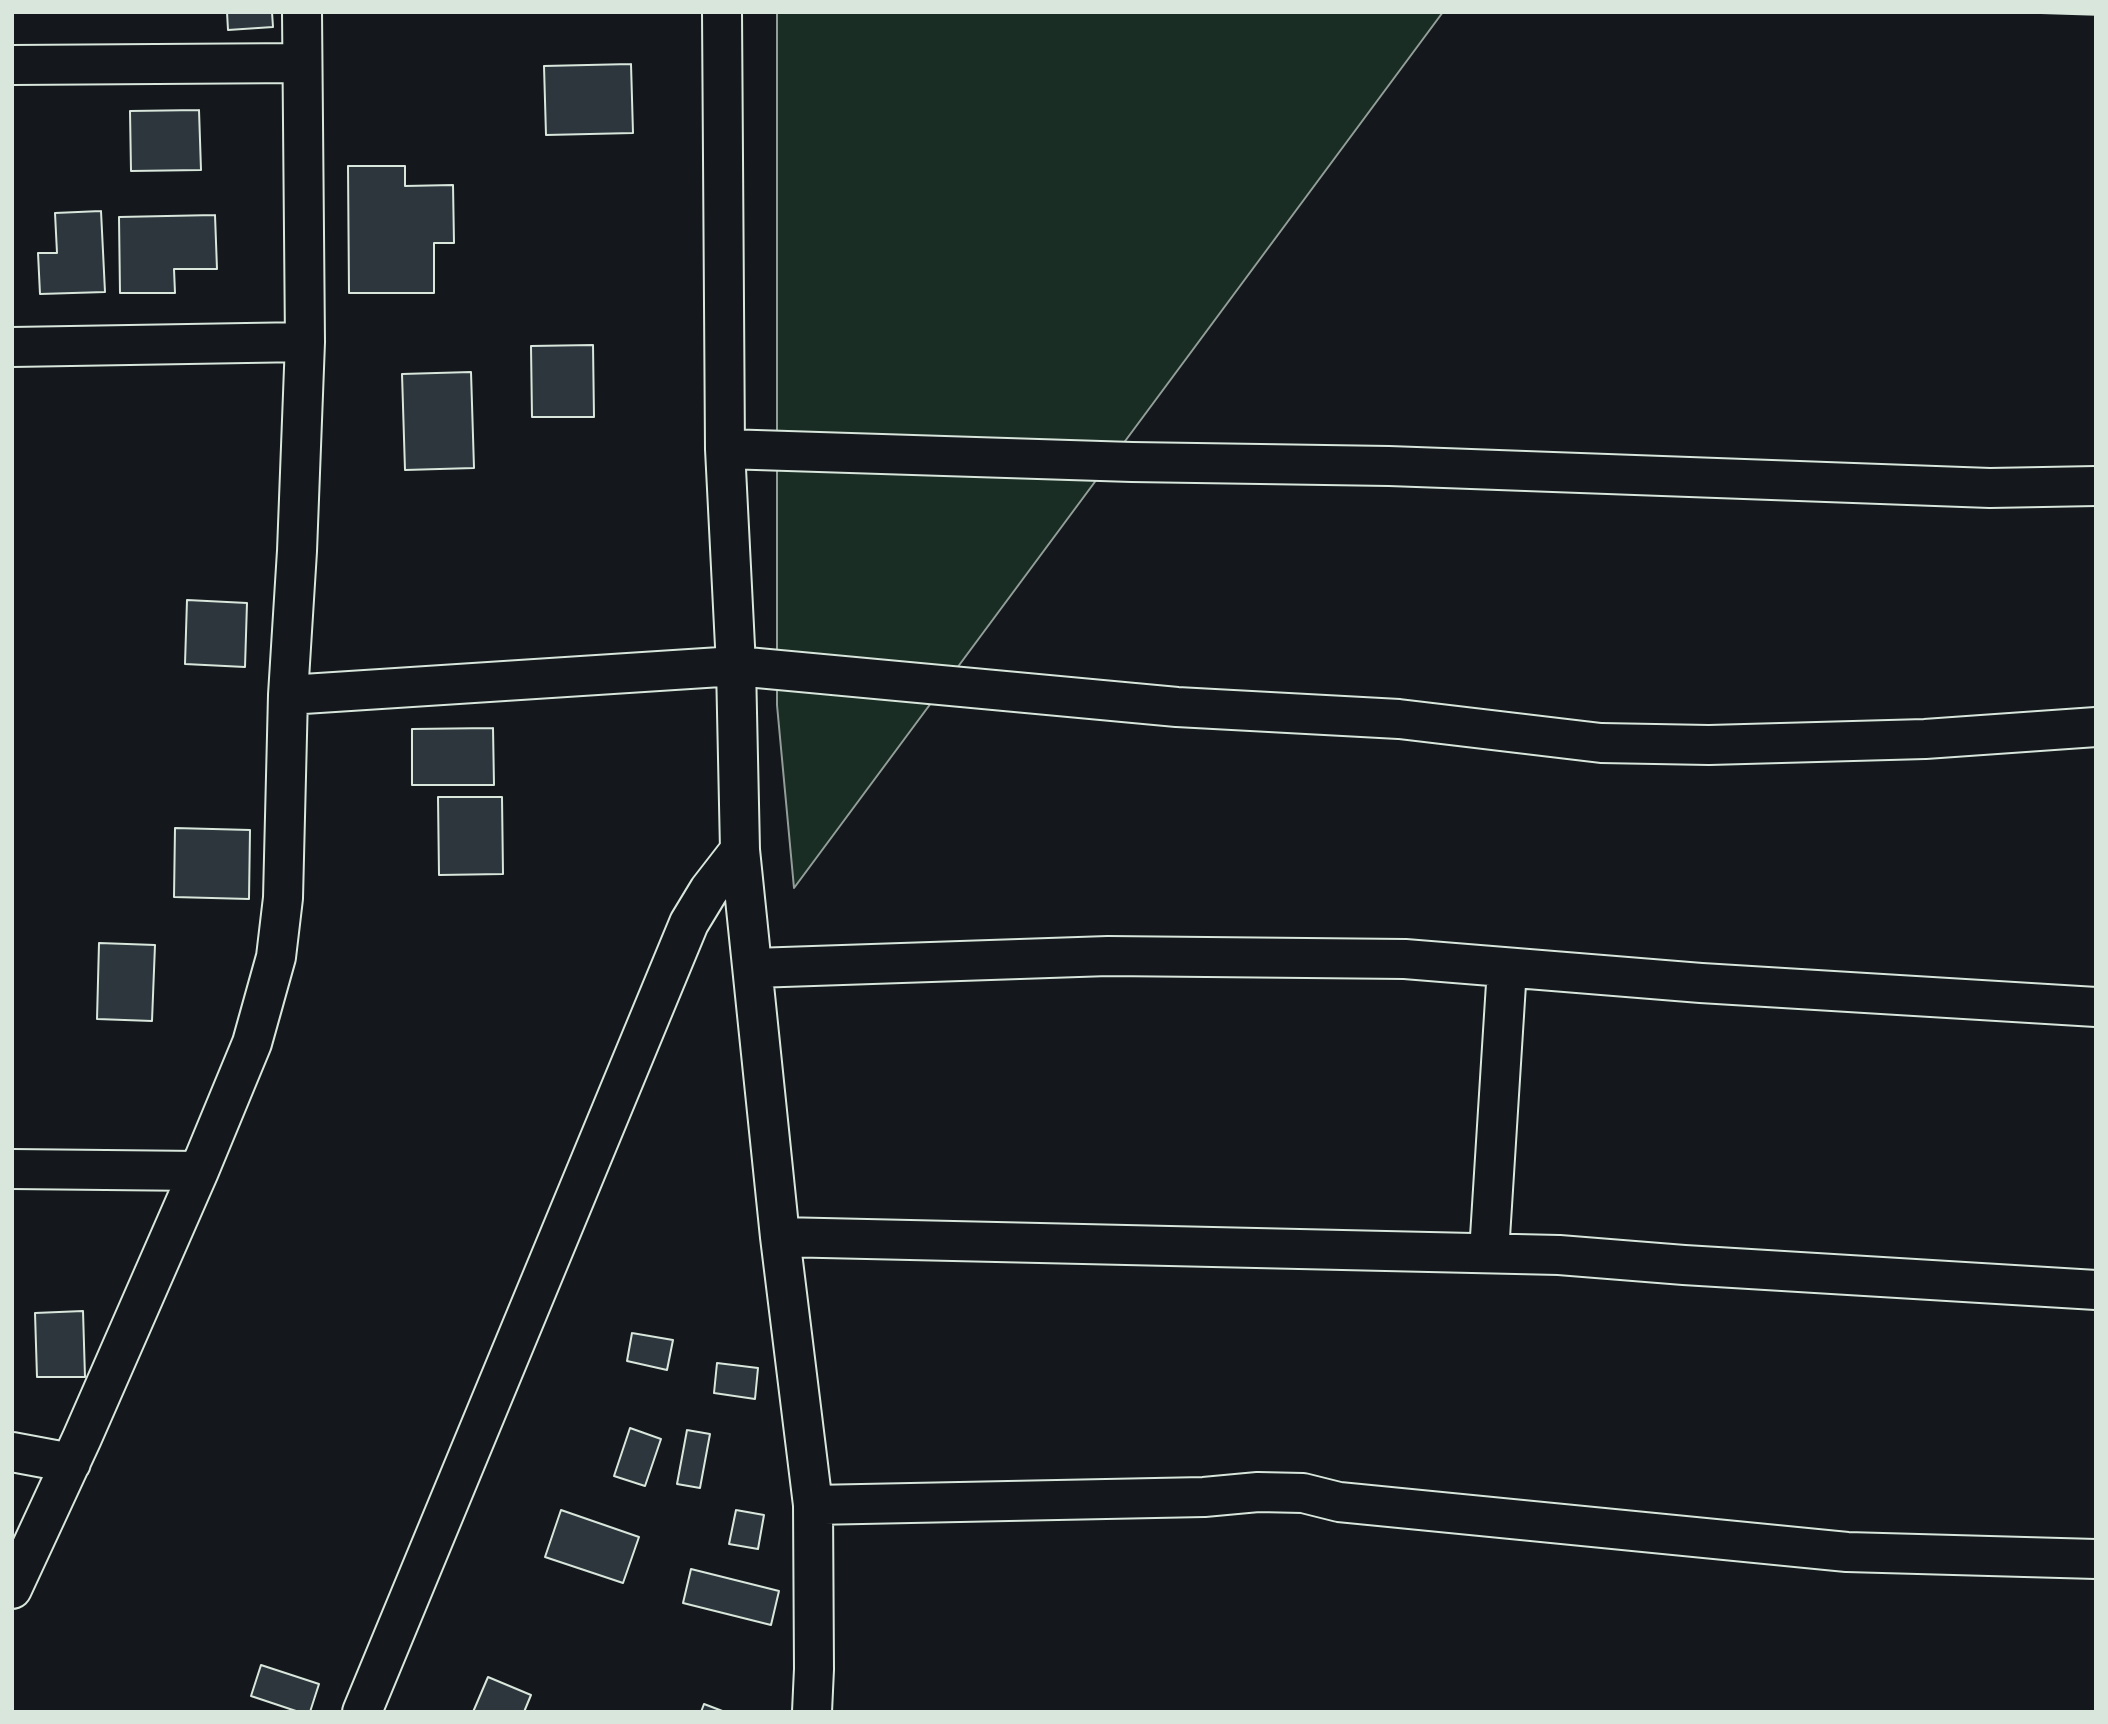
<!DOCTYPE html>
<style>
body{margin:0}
#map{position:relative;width:2108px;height:1724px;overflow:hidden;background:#14181c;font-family:"Times New Roman",serif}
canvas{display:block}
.frame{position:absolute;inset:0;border:14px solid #d8e6dc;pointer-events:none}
</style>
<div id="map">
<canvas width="2108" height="1724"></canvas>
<div class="frame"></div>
</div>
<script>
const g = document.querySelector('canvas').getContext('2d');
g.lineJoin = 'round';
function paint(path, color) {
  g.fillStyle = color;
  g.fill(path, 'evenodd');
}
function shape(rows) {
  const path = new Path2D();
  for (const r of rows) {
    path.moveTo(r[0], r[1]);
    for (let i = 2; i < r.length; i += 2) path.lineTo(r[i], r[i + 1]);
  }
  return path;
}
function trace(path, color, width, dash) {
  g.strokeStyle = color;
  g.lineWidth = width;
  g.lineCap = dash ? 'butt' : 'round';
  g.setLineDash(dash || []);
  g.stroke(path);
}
const green = shape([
 [777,12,1443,12,794,888,777,705,777,12]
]);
paint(green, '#1a2d24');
trace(green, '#939e99', 2);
const building = shape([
 [227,12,272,12,273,27,228,30,227,12],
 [631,64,633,133,546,135,544,66,631,64],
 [199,110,201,170,131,171,130,111,199,110],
 [348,166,405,166,405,186,453,185,454,243,434,243,434,293,349,293,348,166],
 [101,211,105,292,40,294,38,253,57,253,55,213,101,211],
 [215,215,217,269,174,269,175,293,120,293,119,217,215,215],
 [593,345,594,417,532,417,531,346,593,345],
 [471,372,474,468,405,470,402,374,471,372],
 [187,600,247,603,245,667,185,664,187,600],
 [493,728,494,785,412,785,412,729,493,728],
 [438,797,502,797,503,874,439,875,438,797],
 [175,828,250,830,249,899,174,897,175,828],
 [99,943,155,945,152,1021,97,1019,99,943],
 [83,1311,85,1377,37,1377,35,1313,83,1311],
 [632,1333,673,1340,667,1370,627,1361,632,1333],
 [717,1363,758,1368,755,1399,714,1393,717,1363],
 [630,1428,661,1439,645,1486,614,1476,630,1428],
 [687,1430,710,1434,700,1488,677,1484,687,1430],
 [561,1510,639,1537,623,1583,545,1557,561,1510],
 [736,1510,764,1515,758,1549,729,1544,736,1510],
 [691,1569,779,1591,771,1625,683,1603,691,1569],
 [261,1665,319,1684,310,1712,299,1712,251,1696,261,1665],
 [488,1677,531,1695,524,1712,473,1712,488,1677],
 [704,1704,725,1712,701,1712,704,1704]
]);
paint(building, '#2c363c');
trace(building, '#d8e6dc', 2);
const minor = shape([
 [722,12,725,449,736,666,740,850,780,1237,813,1505,814,1669,812,1712],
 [12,65,301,63],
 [12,347,305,342],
 [725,449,1132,462,1389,466,1990,488,2096,486],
 [288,695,736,666,1177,707,1399,719,1601,743,1709,745,1925,739,2096,727],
 [754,968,1108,956,1405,959,1701,983,2096,1007],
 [12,1169,199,1171],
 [780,1237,1559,1255,1684,1265,2096,1290],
 [1489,1253,1507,968],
 [12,1452,71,1463],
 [813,1505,1204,1497,1258,1492,1303,1493,1339,1502,1847,1552,2096,1559],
 [12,1589,82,1438,199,1171,252,1043,276,957,283,898,288,695,297,551,305,342,302,12],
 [362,1712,689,923,709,890,740,850]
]);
trace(minor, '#d8e6dc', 42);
trace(minor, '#14181c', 38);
trace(shape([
 [2033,12,2096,14]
]), '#d8e6dc', 3.5);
</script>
